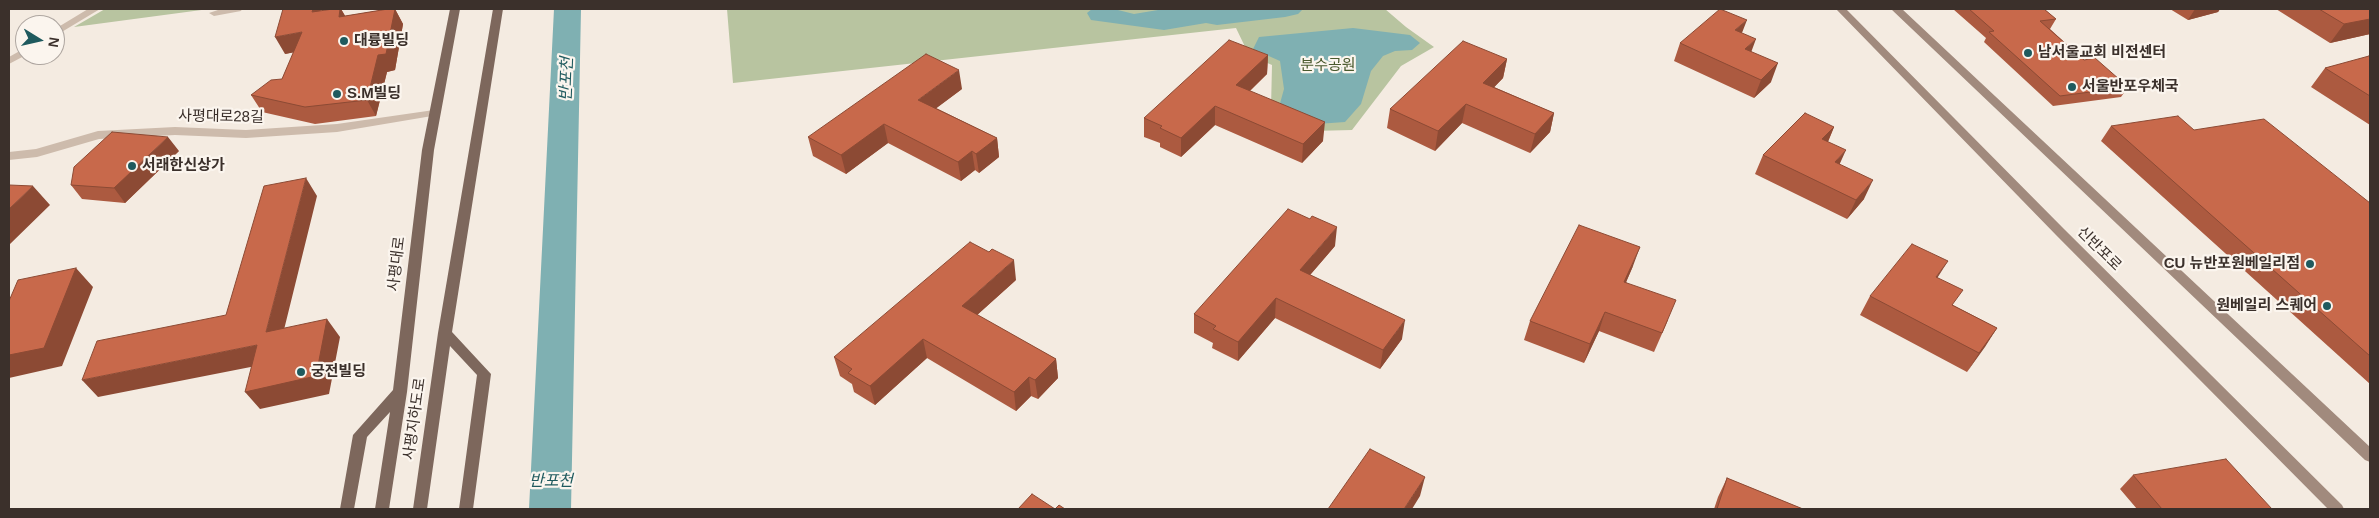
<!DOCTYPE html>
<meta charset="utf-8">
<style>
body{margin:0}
#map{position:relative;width:2379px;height:518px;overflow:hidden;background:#f4ebe1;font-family:Arial,sans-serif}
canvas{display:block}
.frame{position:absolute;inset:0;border:10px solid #3b302b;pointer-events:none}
.north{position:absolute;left:15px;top:15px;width:50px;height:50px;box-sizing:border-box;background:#fbf5ee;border:1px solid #aea6a0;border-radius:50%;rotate:99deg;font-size:14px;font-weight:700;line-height:20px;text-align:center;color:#3b302b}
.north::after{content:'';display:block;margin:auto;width:18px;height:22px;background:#1f5a5e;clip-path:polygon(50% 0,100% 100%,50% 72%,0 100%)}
</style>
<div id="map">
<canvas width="2379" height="518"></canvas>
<div class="frame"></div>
<div class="north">N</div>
</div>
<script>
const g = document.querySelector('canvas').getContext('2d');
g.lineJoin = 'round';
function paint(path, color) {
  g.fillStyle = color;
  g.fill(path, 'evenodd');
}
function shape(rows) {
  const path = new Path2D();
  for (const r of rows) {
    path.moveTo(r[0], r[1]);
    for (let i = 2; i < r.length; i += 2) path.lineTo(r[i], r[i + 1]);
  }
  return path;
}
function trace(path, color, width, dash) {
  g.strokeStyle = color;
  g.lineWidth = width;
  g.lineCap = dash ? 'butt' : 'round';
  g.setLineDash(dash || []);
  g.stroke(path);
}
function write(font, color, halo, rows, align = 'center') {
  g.font = font + ' Arial,"Noto Sans KR",sans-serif';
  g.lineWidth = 4.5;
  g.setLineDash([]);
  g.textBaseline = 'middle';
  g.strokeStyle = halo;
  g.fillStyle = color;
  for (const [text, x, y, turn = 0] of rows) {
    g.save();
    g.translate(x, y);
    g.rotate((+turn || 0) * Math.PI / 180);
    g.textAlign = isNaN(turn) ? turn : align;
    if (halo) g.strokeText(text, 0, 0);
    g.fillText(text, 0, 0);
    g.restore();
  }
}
paint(shape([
 [105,9,209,9,74,27],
 [727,9,1385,9,1406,27,1434,47,1401,66,1352,130,1313,131,1271,108,1272,65,1249,55,1236,28,733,83]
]), '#b8c4a0');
paint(shape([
 [554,9,581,9,571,509,529,509],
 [1092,9,1114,9,1134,14,1164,9,1303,9,1298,14,1285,17,1217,25,1206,23,1164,30,1091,20,1087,13],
 [1353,28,1410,35,1420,43,1412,50,1395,51,1383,56,1371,71,1361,104,1345,122,1303,125,1279,107,1284,89,1280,61,1253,49,1259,37]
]), '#7fb0b2');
paint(shape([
 [88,9,100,9,55,36,55,29,88,9],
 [221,9,242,9,241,11,214,16,209,13,221,9],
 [25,48,26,55,9,64,9,57,25,48],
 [434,110,440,113,438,115,337,132,246,138,175,135,99,139,37,157,9,160,9,152,36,149,98,131,175,127,246,130,337,124,434,110]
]), '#cdbbac');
paint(shape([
 [1836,9,1846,9,2064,229,2342,505,2344,509,2328,509,2056,235,1836,9],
 [1891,9,1902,9,2370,447,2370,462,2365,460,1891,9]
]), '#a18a7d');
paint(shape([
 [450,9,460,9,434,150,407,392,389,509,375,509,390,412,367,437,354,509,340,509,353,435,393,390,422,150,450,9],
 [493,9,503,9,452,332,491,374,473,509,459,509,477,375,450,346,427,509,413,509,438,333,493,9]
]), '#7d675c');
paint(shape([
 [333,9,341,9,345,16,388,9,395,9,403,24,395,70,387,72,376,116,315,124,262,112,251,95,282,79,294,52,285,54,321,11],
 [1953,9,2044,9,2056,19,2050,29,2084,60,2128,87,2121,97,2053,106,1984,42,1986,38],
 [2170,9,2220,9,2218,12,2188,20],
 [2276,9,2370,9,2370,34,2330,43],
 [1742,33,1751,51,1771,82,1754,98,1674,61,1680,43],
 [1268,55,1267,74,1250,91,1323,141,1302,163,1215,125,1181,157,1160,147,1160,143,1144,137,1144,118],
 [2370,57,2370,125,2311,87,2325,68],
 [1507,59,1503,78,1494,87,1554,113,1550,132,1530,153,1462,123,1435,151,1387,128,1390,109],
 [962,89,936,108,997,138,999,157,979,173,975,170,961,181,888,143,846,174,813,156,808,137],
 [2111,126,2194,130,2370,203,2370,384,2101,141],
 [1834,127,1828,142,1840,164,1864,199,1847,219,1755,174,1763,155],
 [179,151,125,203,82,199,71,185],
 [1335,246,1310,275,1402,339,1380,369,1275,318,1238,361,1212,348,1213,343,1194,333,1194,314],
 [1633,266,1626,282,1668,320,1654,352,1599,331,1584,363,1524,340,1530,321],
 [1938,278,1953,305,1997,328,1967,372,1860,315,1870,296],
 [1016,280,977,315,1056,359,1058,378,1038,399,1031,396,1016,411,927,358,875,405,854,392,852,384,840,376,834,357],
 [2133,475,2272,509,2137,509,2120,489],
 [1727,478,1803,509,1714,509,1718,497]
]), '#ac5a40');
paint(shape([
 [313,9,320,9,324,16,312,12],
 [340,9,341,9,350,24,339,17],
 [395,9,403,24,395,70,387,72,376,116,367,100,378,55],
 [2195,9,2220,9,2218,12,2188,20],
 [2370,19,2370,34,2330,43,2344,24],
 [1747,20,1740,38,1735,30],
 [302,32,312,49,285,54,275,37],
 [1756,39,1749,58,1745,49],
 [1268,55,1267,74,1236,104,1236,85],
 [1507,59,1503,78,1480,102,1483,83],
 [1778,63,1771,82,1754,98,1761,80],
 [959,70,962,89,922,119,918,100],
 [1466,104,1462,123,1435,151,1438,131],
 [1215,106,1215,125,1181,157,1181,138],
 [1554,113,1550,132,1530,153,1535,134],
 [1325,122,1323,141,1302,163,1303,144],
 [884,124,888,143,846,174,841,155],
 [1834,127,1826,146,1822,139],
 [168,137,179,151,125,203,114,188],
 [997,138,999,157,979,173,976,154],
 [1846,150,1837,170,1835,162],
 [972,151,975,170,961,181,958,162],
 [306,178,317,196,279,350,266,332],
 [1873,180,1864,199,1847,219,1856,200],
 [33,186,50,205,9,245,9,209],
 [1337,227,1335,246,1298,289,1300,270],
 [1640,247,1633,266,1618,301,1624,282],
 [1014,260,1016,280,966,325,962,306],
 [1948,261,1936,280,1936,277],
 [76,268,93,287,62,366,9,378,9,355],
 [1276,298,1275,318,1238,361,1238,342],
 [1605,312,1599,331,1584,363,1590,344],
 [327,319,340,337,329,394,260,409,245,392],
 [1405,320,1402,339,1380,369,1383,350],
 [1997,328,1985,347,1967,372,1979,353],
 [923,339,927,358,875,405,870,386],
 [257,345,271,363,98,397,82,380],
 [1056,359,1058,378,1038,399,1035,380],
 [1029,377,1031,396,1016,411,1014,392],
 [1425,477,1420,496,1412,509,1404,509]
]), '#8c4a34');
const building = shape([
 [283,9,313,9,312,12,333,9,340,9,339,17,388,9,395,9,386,54,378,55,367,100,305,107,251,95,271,80,282,79,302,32,275,37,283,9],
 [1720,9,1747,20,1735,30,1756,39,1745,49,1778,63,1761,80,1680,43,1720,9],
 [1969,9,2044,9,2056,19,2040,21,2084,60,2095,58,2128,87,2060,96,1989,32,1994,31,1969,9],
 [2319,9,2370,9,2370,19,2344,24,2319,9],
 [1229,40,1268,55,1236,85,1325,122,1303,144,1215,106,1181,138,1160,128,1162,126,1144,118,1229,40],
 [1463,41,1507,59,1483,83,1554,113,1535,134,1466,104,1438,131,1390,109,1463,41],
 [926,54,959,70,918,100,997,138,976,154,972,151,958,162,884,124,841,155,808,137,926,54],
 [2369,56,2370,57,2370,96,2325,68,2369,56],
 [1805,113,1834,127,1822,139,1846,150,1835,162,1873,180,1856,200,1763,155,1805,113],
 [2178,116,2194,130,2264,119,2370,203,2370,356,2111,126,2178,116],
 [112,132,168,137,114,188,71,185,74,167,112,132],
 [306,178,266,332,327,319,316,376,245,392,257,345,82,380,97,341,226,315,264,186,306,178],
 [9,185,33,186,9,209,9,185],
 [1288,209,1310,219,1312,216,1337,227,1300,270,1405,320,1383,350,1276,298,1238,342,1213,329,1216,326,1194,314,1288,209],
 [1579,225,1640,247,1624,282,1676,300,1662,333,1605,312,1590,344,1530,321,1579,225],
 [970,242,989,252,992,249,1014,260,962,306,1056,359,1035,380,1029,377,1014,392,923,339,870,386,848,373,852,369,834,357,970,242],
 [1912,244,1948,261,1936,277,1963,290,1952,305,1997,328,1979,353,1870,296,1912,244],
 [76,268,44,348,9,355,9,301,18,280,76,268],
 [1370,449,1425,477,1404,509,1328,509,1370,449],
 [2226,459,2272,509,2162,509,2133,475,2226,459],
 [1727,478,1803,509,1717,509,1727,478],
 [1032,494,1055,509,1059,505,1065,509,1018,509,1032,494]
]);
paint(building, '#c8694b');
trace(building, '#8c4a34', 1);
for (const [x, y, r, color] of [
 [344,41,5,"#1f5a5e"],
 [2028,53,5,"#1f5a5e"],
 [2072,87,5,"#1f5a5e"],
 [337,94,5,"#1f5a5e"],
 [132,166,5,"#1f5a5e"],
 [2310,264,5,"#1f5a5e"],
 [2327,306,5,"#1f5a5e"],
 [301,372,5,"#1f5a5e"]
]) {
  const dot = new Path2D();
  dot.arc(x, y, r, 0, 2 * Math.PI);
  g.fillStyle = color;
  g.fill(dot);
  trace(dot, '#fbf5ee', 2);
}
write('bold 15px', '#3b302b', '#fbf5ee', [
 ["대륭빌딩",354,41],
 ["남서울교회 비전센터",2038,53],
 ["서울반포우체국",2082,87],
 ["S.M빌딩",347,94],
 ["서래한신상가",142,166],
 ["CU 뉴반포원베일리점",2300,264,"right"],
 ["원베일리 스퀘어",2317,306,"right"],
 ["궁전빌딩",311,372]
], 'left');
write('15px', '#4a5a2e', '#fbf5ee', [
 ["분수공원",1328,66]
]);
write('15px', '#3b302b', '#fbf5ee', [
 ["사평대로28길",221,117,1],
 ["신반포로",2099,249,45],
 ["사평대로",397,264,-83],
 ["사평지하도로",415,419,-82]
]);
write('italic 16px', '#1f5a5e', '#fbf5ee', [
 ["반포천",567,79,-88],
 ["반포천",551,482]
]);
</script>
